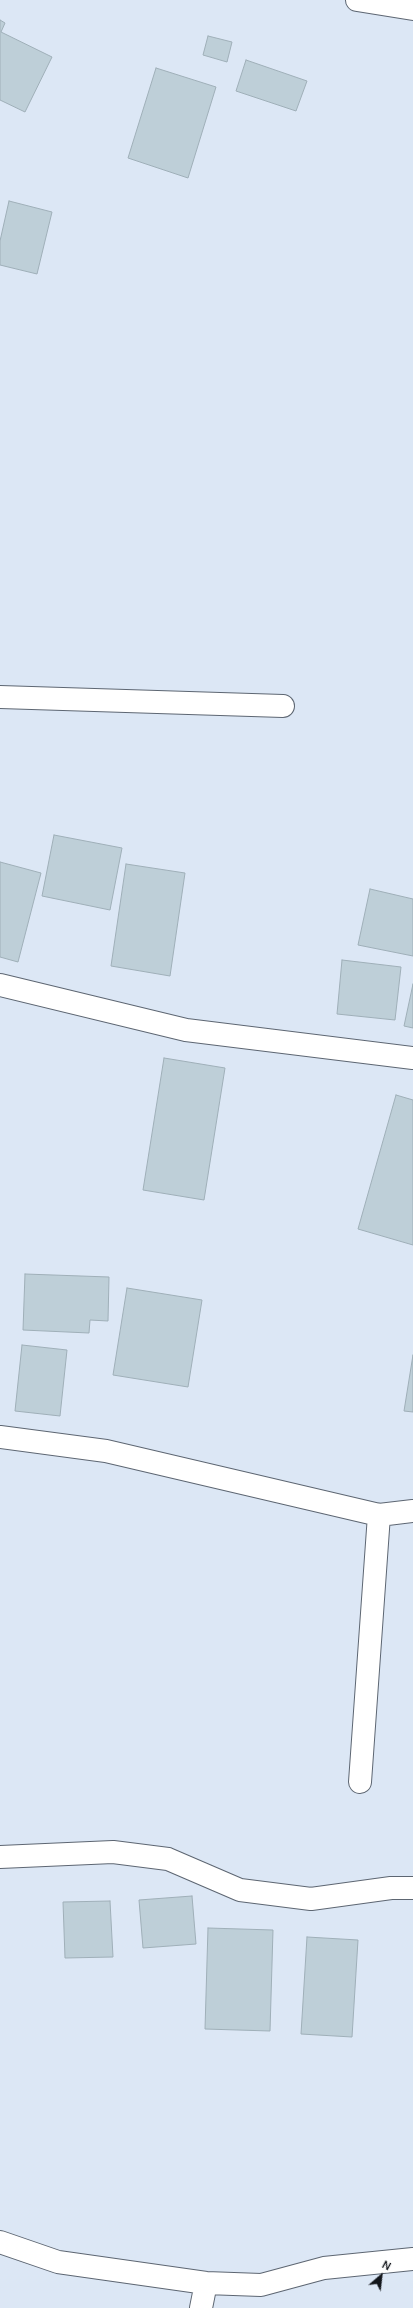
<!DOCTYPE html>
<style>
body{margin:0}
#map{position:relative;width:413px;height:2308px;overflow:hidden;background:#dce7f5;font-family:Manrope,sans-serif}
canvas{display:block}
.north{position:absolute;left:361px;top:2256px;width:40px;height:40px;-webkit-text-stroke:3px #fff;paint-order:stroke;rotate:28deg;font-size:11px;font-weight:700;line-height:16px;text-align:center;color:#13161b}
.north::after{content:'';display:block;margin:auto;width:14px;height:18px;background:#13161b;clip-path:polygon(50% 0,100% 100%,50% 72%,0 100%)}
</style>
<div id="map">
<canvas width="413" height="2308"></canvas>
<div class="north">N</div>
</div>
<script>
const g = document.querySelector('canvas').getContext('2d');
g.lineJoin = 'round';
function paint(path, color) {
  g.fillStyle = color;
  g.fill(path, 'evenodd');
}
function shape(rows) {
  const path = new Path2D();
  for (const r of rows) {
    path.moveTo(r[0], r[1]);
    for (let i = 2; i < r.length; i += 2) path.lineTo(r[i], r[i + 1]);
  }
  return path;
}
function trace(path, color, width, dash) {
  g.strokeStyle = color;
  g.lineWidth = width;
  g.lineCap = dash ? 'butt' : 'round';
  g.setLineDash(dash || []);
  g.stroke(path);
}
const building = shape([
 [0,20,5,23,1,32,52,57,25,112,0,100,0,20],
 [208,36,232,42,227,62,203,55,208,36],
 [246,60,307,81,296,111,236,91,246,60],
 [156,68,216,87,188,178,128,158,156,68],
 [9,201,52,212,37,274,0,265,0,241,9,201],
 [54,835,122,848,110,910,42,896,54,835],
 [0,862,41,873,18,962,0,957,0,862],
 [126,864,185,873,170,976,111,966,126,864],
 [370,889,413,899,413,956,358,945,370,889],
 [342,960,401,967,395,1020,337,1014,342,960],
 [413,984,413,1028,404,1026,413,984],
 [164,1058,225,1068,204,1200,143,1190,164,1058],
 [396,1095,413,1100,413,1245,358,1229,396,1095],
 [25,1274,109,1277,108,1321,90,1320,89,1333,23,1330,25,1274],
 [127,1288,202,1300,188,1387,113,1375,127,1288],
 [22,1345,67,1350,60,1416,15,1411,22,1345],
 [413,1355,413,1412,404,1411,413,1355],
 [192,1896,196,1944,143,1948,139,1900,192,1896],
 [110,1901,113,1957,65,1958,63,1902,110,1901],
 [208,1928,273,1930,270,2031,205,2029,208,1928],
 [307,1937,358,1940,352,2037,301,2034,307,1937]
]);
paint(building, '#becfd8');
trace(building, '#9fafb8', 1);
const minor = shape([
 [357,0,413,9],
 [0,697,283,706],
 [0,985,186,1030,413,1058],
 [0,1437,106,1451,379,1515,413,1511],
 [360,1782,379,1515],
 [0,1857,113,1852,168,1859,240,1890,311,1899,391,1888,413,1888],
 [0,2242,58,2262,206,2283,261,2285,324,2268,413,2259],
 [201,2308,206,2283]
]);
trace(minor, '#5d6672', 24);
trace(minor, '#fff', 22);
</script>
